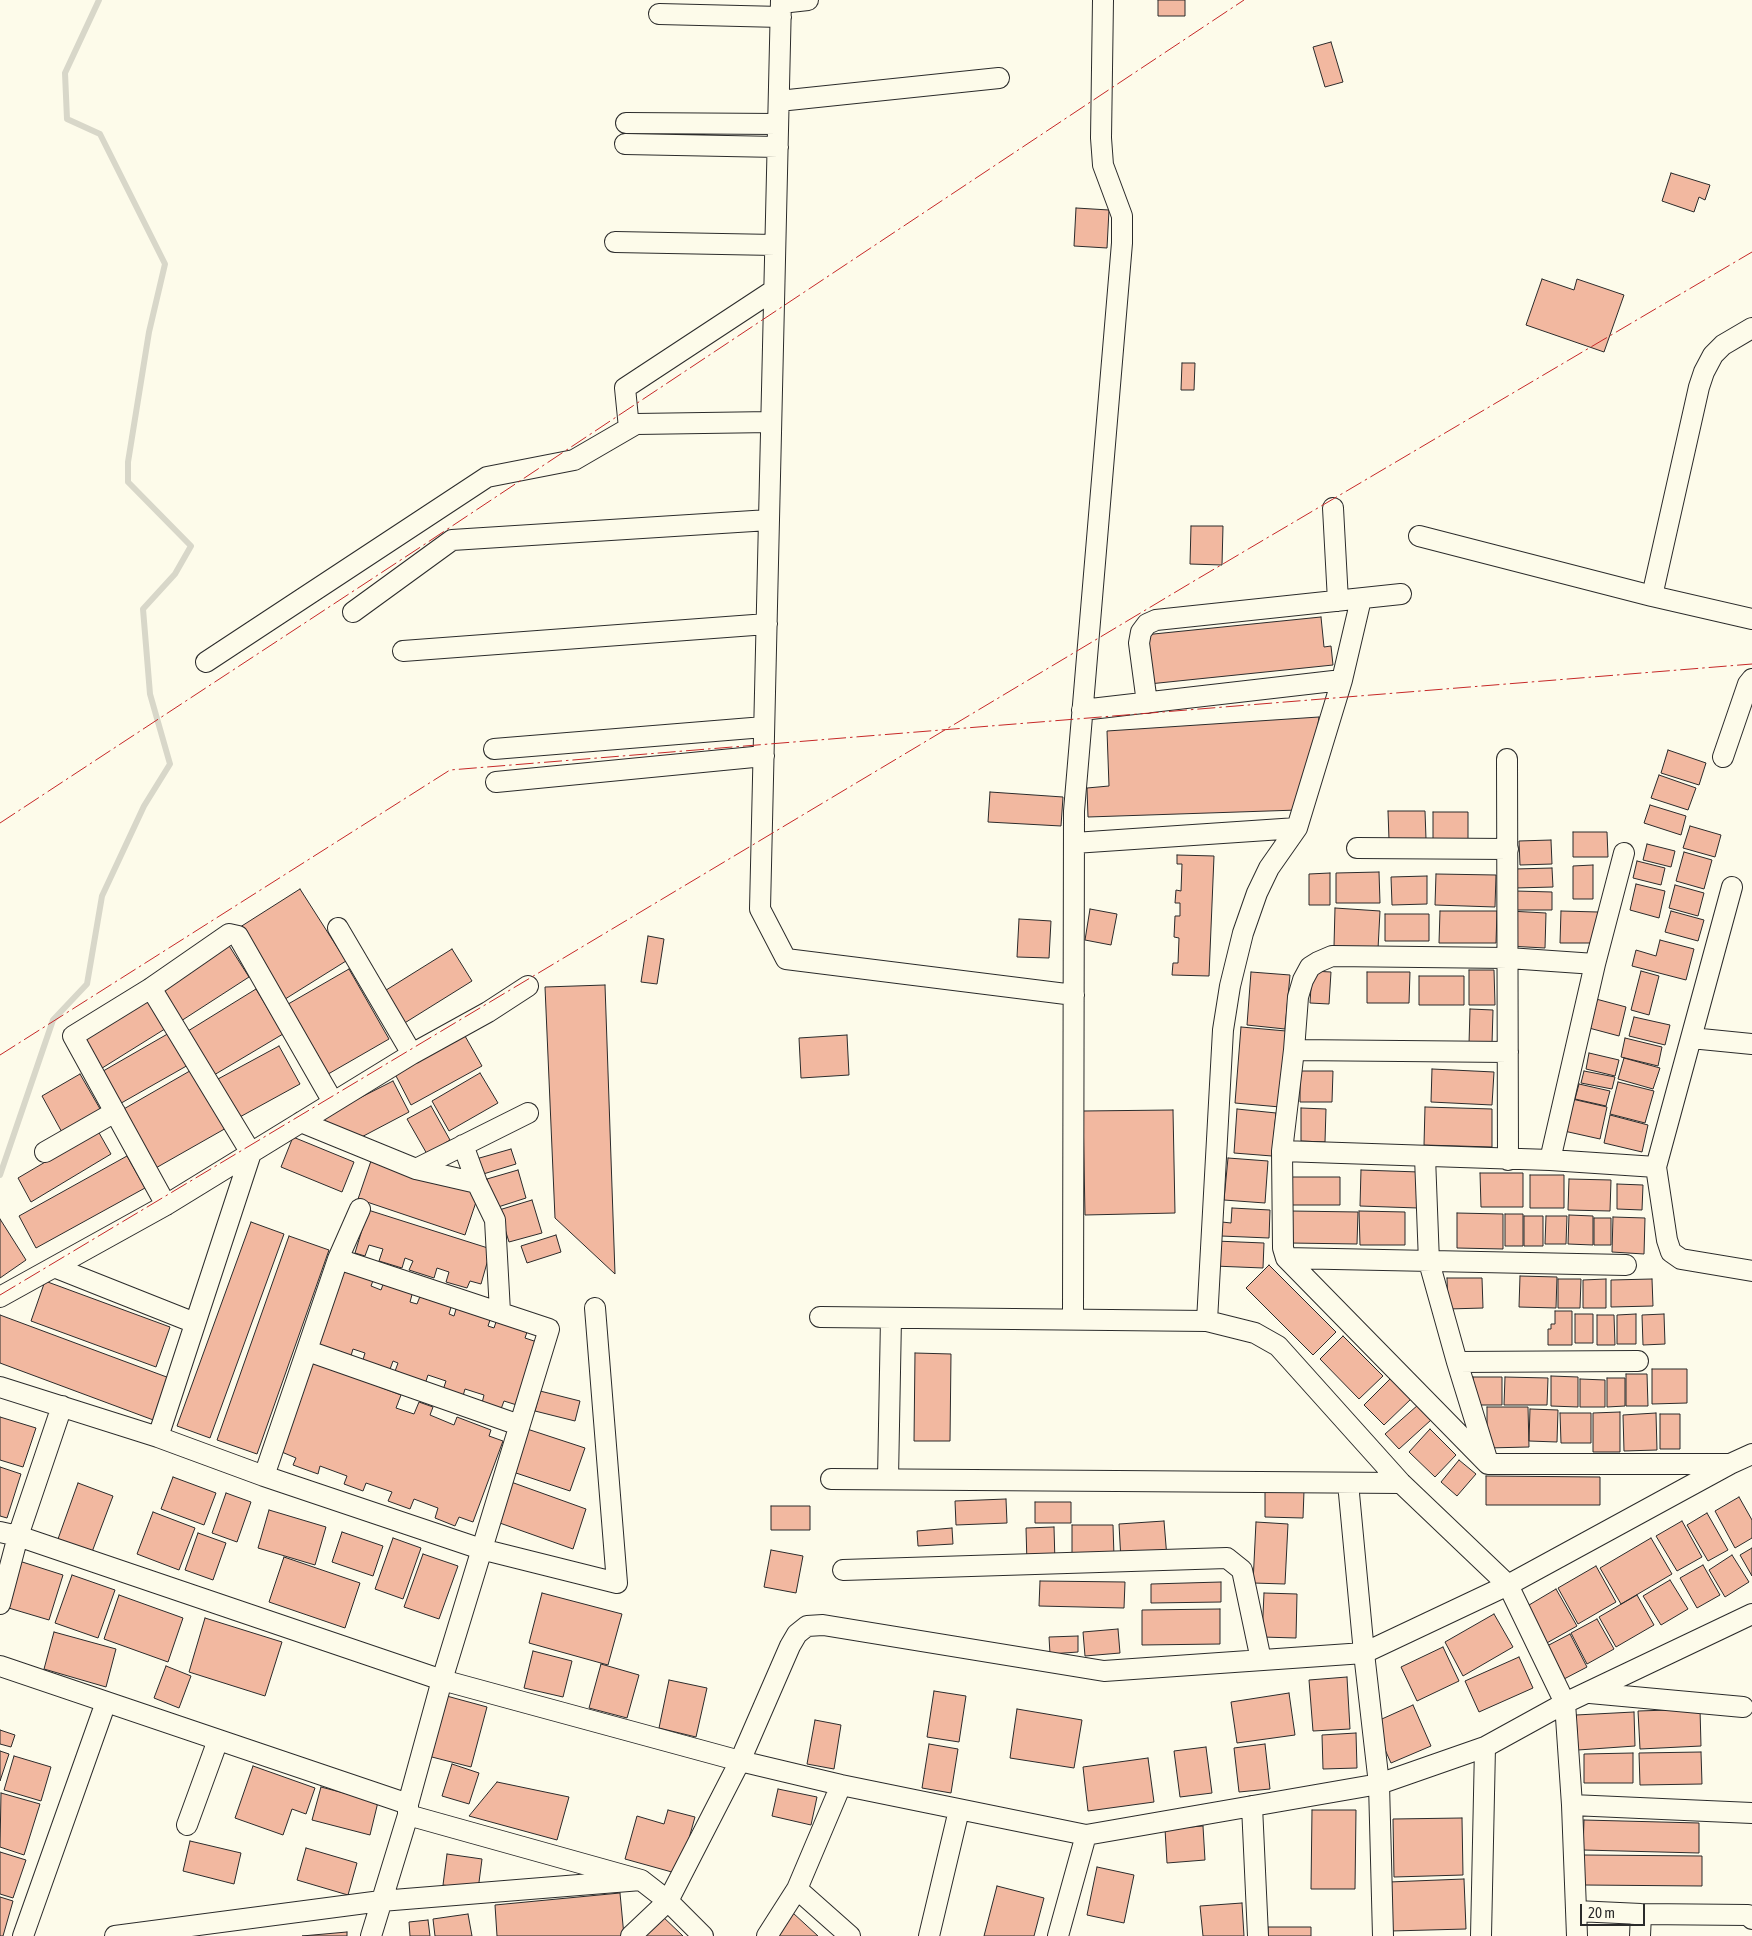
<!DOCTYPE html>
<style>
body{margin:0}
#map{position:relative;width:1752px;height:1936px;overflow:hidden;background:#fdfbea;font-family:"Asap Condensed",sans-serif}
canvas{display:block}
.scale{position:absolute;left:1580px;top:1904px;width:65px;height:22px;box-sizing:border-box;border:2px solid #2b2b2b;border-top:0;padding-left:6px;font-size:15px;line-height:18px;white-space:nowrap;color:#2b2b2b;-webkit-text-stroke:4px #fdfbea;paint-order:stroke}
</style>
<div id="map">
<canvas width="1752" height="1936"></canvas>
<div class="scale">20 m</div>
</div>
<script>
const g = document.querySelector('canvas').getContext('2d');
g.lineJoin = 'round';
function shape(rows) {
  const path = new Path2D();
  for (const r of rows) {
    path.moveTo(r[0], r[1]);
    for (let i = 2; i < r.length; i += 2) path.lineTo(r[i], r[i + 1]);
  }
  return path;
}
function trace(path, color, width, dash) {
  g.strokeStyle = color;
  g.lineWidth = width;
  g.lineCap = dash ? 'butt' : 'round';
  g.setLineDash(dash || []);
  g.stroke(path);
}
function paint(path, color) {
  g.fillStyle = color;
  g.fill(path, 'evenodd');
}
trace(shape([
 [0,1175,53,1020,87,984,102,896,144,806,170,764,150,694,143,609,175,574,191,546,128,482,128,462,149,332,165,264,100,134,67,119,65,73,99,0]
]), '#d8d7c9', 6);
const building = shape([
 [1158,0,1185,0,1185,16,1158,16,1158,0],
 [1331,42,1343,82,1325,87,1313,47,1331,42],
 [1671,173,1710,185,1705,200,1699,197,1694,212,1662,201,1671,173],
 [1076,208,1109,210,1107,248,1074,246,1076,208],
 [1542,279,1574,290,1577,279,1624,295,1604,352,1526,325,1542,279],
 [1182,363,1195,363,1194,390,1181,390,1182,363],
 [1191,526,1223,526,1222,565,1190,564,1191,526],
 [1321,617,1324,647,1331,646,1333,665,1149,684,1144,635,1321,617],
 [1319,717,1315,746,1298,810,1088,817,1087,788,1109,786,1107,731,1319,717],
 [1668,750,1706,763,1699,785,1661,773,1668,750],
 [1659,775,1696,788,1688,810,1651,798,1659,775],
 [990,792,1063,797,1061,826,988,822,990,792],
 [1650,805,1686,816,1681,835,1644,823,1650,805],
 [1388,811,1425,811,1426,839,1389,840,1388,811],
 [1433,812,1468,812,1468,842,1433,841,1433,812],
 [1690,826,1721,835,1715,857,1683,848,1690,826],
 [1573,832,1607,832,1608,857,1573,857,1573,832],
 [1551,840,1552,864,1520,865,1519,841,1551,840],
 [1647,844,1675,851,1671,867,1643,860,1647,844],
 [1684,852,1712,860,1704,889,1676,881,1684,852],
 [1177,855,1214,856,1209,976,1172,975,1173,963,1178,963,1179,938,1174,937,1175,916,1180,916,1180,903,1175,903,1176,890,1181,891,1182,864,1177,864,1177,855],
 [1637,861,1665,868,1661,885,1633,878,1637,861],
 [1593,865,1593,899,1573,899,1573,866,1593,865],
 [1552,868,1553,887,1515,888,1515,869,1552,868],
 [1379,872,1380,903,1336,903,1336,873,1379,872],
 [1330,873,1330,905,1309,905,1309,874,1330,873],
 [1436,874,1496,875,1495,907,1435,905,1436,874],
 [1427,876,1427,904,1392,905,1391,877,1427,876],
 [1636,884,1665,891,1659,918,1630,910,1636,884],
 [1675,885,1704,893,1698,916,1669,908,1675,885],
 [300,889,346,961,282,1001,237,929,300,889],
 [1516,891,1552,892,1552,910,1516,910,1516,891],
 [1335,908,1380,911,1378,949,1334,946,1335,908],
 [1090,909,1117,914,1111,945,1085,940,1090,909],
 [1440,911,1497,911,1496,943,1439,943,1440,911],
 [1509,911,1546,913,1545,948,1508,946,1509,911],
 [1561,911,1598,912,1598,943,1560,943,1561,911],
 [1671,911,1704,920,1698,941,1665,932,1671,911],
 [1385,914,1429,914,1429,941,1385,941,1385,914],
 [1019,919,1051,921,1049,958,1017,957,1019,919],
 [648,936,664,939,657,984,641,982,648,936],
 [1660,940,1694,949,1686,980,1632,966,1636,950,1656,956,1660,940],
 [226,941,249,977,181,1021,158,986,226,941],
 [452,949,472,981,403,1024,383,992,452,949],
 [349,969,389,1039,323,1077,283,1007,349,969],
 [1469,970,1494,970,1495,1005,1469,1005,1469,970],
 [1312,971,1331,972,1329,1004,1310,1003,1312,971],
 [1641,971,1659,976,1649,1015,1631,1010,1641,971],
 [1251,972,1290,975,1285,1029,1247,1025,1251,972],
 [1367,972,1410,972,1409,1003,1367,1003,1367,972],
 [1419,976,1464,976,1464,1005,1419,1005,1419,976],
 [605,985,615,1274,555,1218,545,987,605,985],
 [256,989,283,1034,214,1075,188,1031,256,989],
 [148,995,168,1027,99,1070,79,1038,148,995],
 [1596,999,1626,1007,1619,1036,1589,1028,1596,999],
 [1470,1009,1493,1010,1492,1044,1469,1044,1470,1009],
 [1634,1017,1670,1025,1665,1045,1629,1036,1634,1017],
 [1241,1027,1286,1031,1280,1107,1235,1103,1241,1027],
 [171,1032,190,1064,116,1106,98,1074,171,1032],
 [847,1035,849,1075,801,1078,799,1038,847,1035],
 [465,1036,482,1066,411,1105,395,1074,465,1036],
 [1625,1038,1662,1047,1658,1066,1621,1057,1625,1038],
 [279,1046,300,1084,238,1118,218,1079,279,1046],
 [1589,1053,1619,1060,1615,1076,1586,1069,1589,1053],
 [1624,1058,1660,1068,1653,1089,1618,1079,1624,1058],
 [195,1068,228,1127,154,1169,122,1110,195,1068],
 [1432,1069,1494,1072,1492,1105,1431,1102,1432,1069],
 [1300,1071,1333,1071,1332,1102,1300,1102,1300,1071],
 [1584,1071,1615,1077,1612,1089,1581,1083,1584,1071],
 [480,1073,498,1103,449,1131,432,1101,480,1073],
 [80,1074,103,1114,64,1136,42,1096,80,1074],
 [393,1081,409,1112,354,1141,318,1119,393,1081],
 [1618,1082,1654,1091,1645,1123,1610,1114,1618,1082],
 [1579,1084,1610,1091,1606,1106,1575,1099,1579,1084],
 [1572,1099,1607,1107,1600,1139,1564,1131,1572,1099],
 [431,1106,450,1140,427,1154,407,1119,431,1106],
 [1425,1107,1492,1109,1492,1147,1424,1145,1425,1107],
 [1301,1108,1326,1109,1325,1142,1301,1141,1301,1108],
 [1237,1109,1276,1113,1272,1156,1234,1153,1237,1109],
 [1173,1110,1175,1213,1085,1215,1083,1111,1173,1110],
 [1610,1115,1648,1125,1642,1152,1604,1143,1610,1115],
 [98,1131,111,1154,31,1202,18,1178,98,1131],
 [293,1137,354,1162,342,1192,281,1167,293,1137],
 [511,1149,516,1164,480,1175,476,1159,511,1149],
 [127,1156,145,1188,36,1248,19,1216,127,1156],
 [372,1158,479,1193,465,1235,358,1199,372,1158],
 [1228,1158,1268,1161,1265,1203,1224,1200,1228,1158],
 [518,1170,526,1198,495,1208,487,1179,518,1170],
 [1361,1170,1419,1172,1418,1208,1360,1206,1361,1170],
 [1480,1173,1523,1173,1523,1207,1481,1207,1480,1173],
 [1530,1175,1564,1175,1564,1208,1530,1208,1530,1175],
 [1291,1177,1340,1177,1340,1205,1291,1205,1291,1177],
 [1569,1179,1611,1180,1610,1211,1568,1210,1569,1179],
 [1617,1184,1643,1185,1642,1210,1617,1209,1617,1184],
 [532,1200,542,1233,509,1242,499,1210,532,1200],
 [1232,1208,1270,1210,1269,1238,1221,1236,1222,1222,1231,1223,1232,1208],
 [368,1210,491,1249,481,1284,470,1281,467,1288,446,1282,449,1272,437,1268,434,1278,409,1270,413,1261,405,1258,402,1268,379,1261,383,1249,369,1245,365,1256,355,1253,368,1210],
 [1291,1211,1358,1212,1357,1244,1290,1243,1291,1211],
 [1359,1211,1405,1212,1405,1245,1360,1245,1359,1211],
 [1457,1213,1503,1214,1503,1249,1457,1248,1457,1213],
 [1505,1214,1523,1214,1523,1246,1505,1246,1505,1214],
 [1569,1215,1593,1216,1593,1245,1568,1244,1569,1215],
 [1524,1216,1543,1216,1543,1246,1524,1246,1524,1216],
 [1546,1216,1567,1216,1566,1244,1545,1244,1546,1216],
 [1613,1217,1645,1218,1644,1254,1612,1252,1613,1217],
 [1594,1218,1611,1218,1611,1245,1594,1245,1594,1218],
 [0,1219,26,1260,0,1278,0,1219],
 [251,1222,284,1234,210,1438,177,1426,251,1222],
 [556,1235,561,1252,527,1263,521,1246,556,1235],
 [289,1236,329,1250,257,1454,217,1440,289,1236],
 [1215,1241,1264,1243,1263,1268,1214,1266,1215,1241],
 [1269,1265,1336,1332,1313,1355,1246,1288,1269,1265],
 [340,1267,374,1278,371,1286,381,1290,384,1282,413,1291,410,1302,417,1304,421,1294,452,1304,449,1314,454,1316,457,1306,491,1317,488,1326,494,1328,497,1319,528,1329,525,1338,540,1343,520,1406,504,1401,501,1409,482,1403,484,1395,465,1389,463,1396,443,1390,446,1381,428,1375,425,1384,394,1374,398,1363,393,1361,389,1372,362,1363,365,1353,353,1349,350,1359,314,1347,340,1267],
 [1520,1276,1557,1277,1556,1308,1519,1307,1520,1276],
 [1447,1278,1482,1278,1483,1308,1448,1309,1447,1278],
 [1558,1279,1581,1279,1580,1308,1558,1308,1558,1279],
 [1606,1279,1606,1308,1583,1308,1583,1280,1606,1279],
 [1652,1279,1653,1306,1611,1307,1611,1280,1652,1279],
 [45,1281,170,1327,156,1367,31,1321,45,1281],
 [1555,1311,1572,1311,1572,1345,1548,1345,1548,1329,1551,1329,1551,1324,1555,1324,1555,1311],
 [1575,1314,1593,1314,1593,1343,1575,1343,1575,1314],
 [1636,1314,1636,1344,1617,1344,1617,1315,1636,1314],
 [1664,1314,1665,1344,1643,1345,1642,1315,1664,1314],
 [0,1315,172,1379,156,1421,0,1363,0,1315],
 [1597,1315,1614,1315,1615,1345,1597,1345,1597,1315],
 [1343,1336,1383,1376,1359,1399,1320,1359,1343,1336],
 [915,1353,951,1354,950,1441,914,1441,915,1353],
 [311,1361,401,1395,396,1408,414,1414,419,1402,433,1407,430,1415,454,1425,457,1417,491,1430,489,1436,503,1441,473,1522,459,1517,455,1526,435,1518,438,1508,414,1499,410,1509,388,1501,392,1492,366,1483,363,1491,344,1484,347,1476,320,1466,318,1474,293,1465,296,1458,277,1450,311,1361],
 [1652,1369,1687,1369,1687,1403,1652,1404,1652,1369],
 [1626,1374,1647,1374,1648,1406,1626,1406,1626,1374],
 [1551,1376,1578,1377,1578,1407,1551,1406,1551,1376],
 [1392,1377,1412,1398,1384,1425,1364,1405,1392,1377],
 [1473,1377,1502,1377,1502,1405,1473,1405,1473,1377],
 [1505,1377,1548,1378,1547,1405,1504,1405,1505,1377],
 [1607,1378,1625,1378,1625,1406,1607,1407,1607,1378],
 [1580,1379,1605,1380,1605,1407,1580,1407,1580,1379],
 [540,1391,580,1401,575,1421,535,1411,540,1391],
 [1418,1405,1431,1420,1399,1449,1385,1434,1418,1405],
 [1487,1407,1528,1407,1529,1447,1487,1448,1487,1407],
 [1530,1409,1558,1410,1557,1442,1529,1441,1530,1409],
 [1620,1412,1620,1452,1593,1452,1593,1413,1620,1412],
 [1560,1413,1591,1413,1591,1443,1561,1443,1560,1413],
 [1656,1413,1657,1450,1624,1451,1623,1415,1656,1413],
 [1660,1414,1680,1414,1680,1449,1660,1449,1660,1414],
 [0,1417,36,1428,23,1467,0,1460,0,1417],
 [521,1427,585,1448,570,1491,507,1470,521,1427],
 [1430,1429,1456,1455,1435,1477,1409,1452,1430,1429],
 [1459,1460,1476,1474,1457,1496,1441,1482,1459,1460],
 [0,1467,21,1474,7,1518,0,1516,0,1467],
 [1486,1476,1600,1477,1600,1505,1486,1505,1486,1476],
 [173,1477,216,1493,204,1525,161,1509,173,1477],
 [511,1482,586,1509,573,1549,497,1522,511,1482],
 [78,1483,113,1496,92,1552,58,1539,78,1483],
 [1265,1490,1304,1491,1303,1518,1265,1517,1265,1490],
 [226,1493,251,1502,237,1542,212,1533,226,1493],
 [1739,1497,1752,1520,1752,1538,1735,1548,1715,1511,1739,1497],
 [1006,1499,1007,1523,956,1525,955,1501,1006,1499],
 [1035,1502,1071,1502,1071,1523,1035,1523,1035,1502],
 [771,1506,810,1506,810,1530,771,1530,771,1506],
 [269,1510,326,1527,315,1565,258,1548,269,1510],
 [153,1512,195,1528,179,1570,137,1554,153,1512],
 [1707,1513,1728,1550,1708,1561,1687,1525,1707,1513],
 [1164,1521,1167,1558,1121,1561,1119,1524,1164,1521],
 [1682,1521,1702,1557,1677,1571,1656,1536,1682,1521],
 [1256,1522,1288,1524,1285,1584,1253,1583,1256,1522],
 [1072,1525,1113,1525,1114,1557,1072,1557,1072,1525],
 [1054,1527,1055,1563,1027,1564,1026,1528,1054,1527],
 [952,1528,953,1544,918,1546,917,1531,952,1528],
 [342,1532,383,1546,373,1576,332,1562,342,1532],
 [198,1533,226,1543,213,1580,185,1570,198,1533],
 [393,1538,421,1548,403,1599,375,1589,393,1538],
 [1651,1538,1672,1574,1621,1604,1600,1568,1651,1538],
 [1752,1548,1752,1576,1740,1555,1752,1548],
 [771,1550,803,1556,796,1593,764,1587,771,1550],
 [423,1554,458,1566,439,1619,404,1607,423,1554],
 [1732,1555,1749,1582,1725,1597,1709,1570,1732,1555],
 [284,1557,360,1583,345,1628,269,1602,284,1557],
 [16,1560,63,1575,49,1620,2,1606,16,1560],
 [1703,1565,1720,1595,1697,1608,1680,1578,1703,1565],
 [1596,1566,1616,1602,1578,1624,1558,1588,1596,1566],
 [72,1575,115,1590,98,1638,55,1623,72,1575],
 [1670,1580,1688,1609,1661,1625,1643,1596,1670,1580],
 [1040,1581,1125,1582,1124,1608,1039,1606,1040,1581],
 [1221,1582,1221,1602,1151,1603,1151,1584,1221,1582],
 [1556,1589,1577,1626,1545,1644,1524,1608,1556,1589],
 [542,1593,622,1614,608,1665,529,1643,542,1593],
 [1264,1593,1297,1594,1296,1638,1262,1637,1264,1593],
 [119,1595,183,1618,168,1662,104,1639,119,1595],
 [1637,1595,1654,1625,1616,1647,1599,1617,1637,1595],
 [1220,1609,1220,1644,1142,1645,1142,1610,1220,1609],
 [1494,1614,1513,1647,1463,1676,1445,1642,1494,1614],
 [205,1618,282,1642,265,1696,189,1672,205,1618],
 [1597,1619,1614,1649,1587,1664,1571,1633,1597,1619],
 [1118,1629,1120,1653,1085,1656,1083,1632,1118,1629],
 [54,1632,116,1649,106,1687,44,1669,54,1632],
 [1570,1634,1587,1667,1564,1679,1547,1646,1570,1634],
 [1078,1636,1078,1652,1050,1654,1049,1637,1078,1636],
 [1443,1647,1459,1681,1417,1701,1401,1667,1443,1647],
 [533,1651,572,1661,563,1697,524,1688,533,1651],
 [1519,1657,1533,1688,1479,1712,1465,1681,1519,1657],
 [601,1664,639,1675,627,1718,589,1708,601,1664],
 [166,1666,191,1676,179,1708,154,1698,166,1666],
 [1347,1677,1350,1729,1313,1731,1309,1680,1347,1677],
 [669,1680,707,1688,696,1737,659,1728,669,1680],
 [934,1691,966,1696,959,1742,927,1737,934,1691],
 [1289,1693,1295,1735,1237,1743,1231,1702,1289,1693],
 [443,1695,487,1707,471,1767,428,1756,443,1695],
 [1413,1705,1431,1746,1391,1763,1373,1723,1413,1705],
 [1017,1709,1082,1720,1074,1768,1010,1758,1017,1709],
 [1700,1709,1701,1746,1640,1749,1638,1711,1700,1709],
 [1634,1712,1635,1746,1578,1750,1576,1715,1634,1712],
 [815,1720,841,1725,834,1769,807,1764,815,1720],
 [0,1730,15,1735,11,1747,0,1744,0,1730],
 [1356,1733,1357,1768,1323,1769,1322,1735,1356,1733],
 [929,1744,958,1749,951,1793,922,1788,929,1744],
 [1265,1744,1270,1789,1239,1792,1234,1748,1265,1744],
 [1206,1747,1212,1793,1180,1797,1174,1751,1206,1747],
 [0,1751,9,1754,0,1781,0,1751],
 [1701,1752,1702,1784,1640,1785,1639,1753,1701,1752],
 [1633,1753,1633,1783,1584,1783,1584,1754,1633,1753],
 [14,1756,51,1767,41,1801,4,1790,14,1756],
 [1148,1758,1154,1802,1088,1811,1083,1767,1148,1758],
 [452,1764,479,1773,469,1804,442,1796,452,1764],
 [253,1766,315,1788,306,1814,292,1809,283,1835,235,1818,253,1766],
 [497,1782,569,1797,557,1840,469,1816,497,1782],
 [321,1787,378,1802,370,1835,312,1820,321,1787],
 [778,1789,817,1797,811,1825,772,1816,778,1789],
 [1,1793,40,1804,24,1855,0,1847,1,1793],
 [668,1810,695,1817,679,1874,625,1859,637,1816,664,1824,668,1810],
 [1312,1810,1356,1810,1355,1889,1311,1889,1312,1810],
 [1462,1818,1463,1875,1394,1877,1393,1819,1462,1818],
 [1584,1820,1699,1823,1699,1853,1583,1850,1584,1820],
 [1203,1826,1205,1860,1167,1863,1165,1829,1203,1826],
 [190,1841,241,1853,234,1884,183,1871,190,1841],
 [306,1848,357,1863,348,1895,297,1880,306,1848],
 [0,1852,26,1860,13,1898,0,1894,0,1852],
 [447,1854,482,1859,478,1890,443,1885,447,1854],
 [1584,1855,1702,1856,1702,1886,1584,1885,1584,1855],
 [1097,1867,1134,1875,1124,1923,1087,1915,1097,1867],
 [1464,1879,1466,1929,1391,1931,1389,1882,1464,1879],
 [997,1886,1044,1898,1034,1936,984,1936,997,1886],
 [620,1893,624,1936,497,1936,495,1905,620,1893],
 [0,1897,13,1901,3,1936,0,1936,0,1897],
 [1242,1903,1244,1936,1203,1936,1200,1906,1242,1903],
 [793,1913,818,1936,771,1936,793,1913],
 [468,1914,472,1936,435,1936,433,1919,468,1914],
 [660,1914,683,1936,638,1936,660,1914],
 [428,1920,430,1936,410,1936,409,1922,428,1920],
 [1268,1927,1311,1927,1311,1936,1268,1936,1268,1927],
 [347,1932,347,1936,302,1936,347,1932]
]);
paint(building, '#f2b8a0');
trace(building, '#2b2b2b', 1);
const street = shape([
 [781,0,760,909,786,959,1074,995],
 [781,3,808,0],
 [659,14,781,17],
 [779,101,999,78],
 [626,123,778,124],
 [625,144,778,147],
 [615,242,775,245],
 [629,428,625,388,774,290],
 [1333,508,1338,601],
 [1419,536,1652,596,1752,619],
 [1652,596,1699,387,1704,372,1713,355,1723,345,1752,328],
 [353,612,452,540,769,520],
 [403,651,767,624],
 [206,662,487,477,574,460,636,424,771,422],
 [1147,703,1139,643,1141,632,1147,624,1156,620,1401,594],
 [1082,710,1342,680],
 [494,749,764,727],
 [1723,757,1748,684,1752,679],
 [1507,759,1508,1160],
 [496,782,764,756],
 [1074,843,1297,828],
 [1357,848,1508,849],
 [1732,887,1656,1167,1667,1240,1671,1252,1681,1259,1752,1271],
 [338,928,412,1054],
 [1595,964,1508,958,1332,956,1318,962,1310,967,1303,980,1298,997,1294,1050,1282,1151,1283,1248,1286,1258,1488,1464,1728,1464],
 [151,988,251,1153,158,1437],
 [1691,1038,1752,1044],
 [1294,1050,1508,1052],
 [301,1122,416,1169,477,1183],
 [463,1145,477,1183,495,1220,500,1312],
 [1282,1151,1550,1160,1656,1167],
 [45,1152,115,1112],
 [1425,1157,1429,1262,1457,1362,1487,1459],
 [1550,1160,1595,964,1624,853],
 [416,1169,528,1113],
 [166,1205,73,1036,151,988,229,934,238,936,333,1102],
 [1286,1258,1626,1265],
 [338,1259,360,1209],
 [54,1267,195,1323],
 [0,1297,166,1205,412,1054,488,1012,528,986],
 [820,1317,1207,1321,1255,1333,1278,1346,1401,1483,1508,1585,1565,1703,1572,1805,1577,1936],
 [1073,1319,1074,811,1122,243,1122,216,1103,165,1101,138,1103,0],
 [1207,1321,1223,1030,1230,986,1243,933,1257,893,1269,868,1297,828,1342,680,1361,599],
 [308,1351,519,1425],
 [1457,1362,1638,1361],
 [0,1387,158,1437,264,1476,481,1549,617,1583,595,1308],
 [264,1476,338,1259,549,1329,442,1680,408,1804,408,1815,371,1936],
 [831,1479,1401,1483],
 [888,1479,891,1318],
 [1348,1483,1364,1653,1379,1784,1383,1936],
 [0,1532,18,1536,442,1680,740,1761,841,1785,1086,1835,1379,1784,1485,1747,1565,1703,1752,1614],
 [843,1570,1227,1558,1242,1570,1261,1660],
 [0,1604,18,1536,62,1406],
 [0,1666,408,1804],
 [1590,1693,1743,1707],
 [1572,1805,1752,1813],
 [1252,1806,1258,1936],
 [408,1815,641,1880,668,1901,703,1936],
 [187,1825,218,1740],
 [797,1889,850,1936],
 [1576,1911,1641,1914,1748,1915,1752,1919],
 [23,1936,106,1702],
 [115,1936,381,1901,641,1880],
 [631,1936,668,1901,740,1761,790,1646,797,1634,807,1626,823,1625,1104,1671,1364,1653,1508,1585,1730,1464,1752,1454],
 [767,1936,797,1889,841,1785],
 [929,1936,959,1810],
 [1058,1936,1086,1835],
 [1481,1936,1485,1747],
 [1640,1936,1641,1914]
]);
trace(street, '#2b2b2b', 22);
trace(street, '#fdfbea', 20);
trace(shape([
 [0,823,419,548,1244,0],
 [0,1055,450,770,1752,664],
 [0,1295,1194,581,1752,252]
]), '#c62828', 1, [18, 4, 2.5, 4]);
</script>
